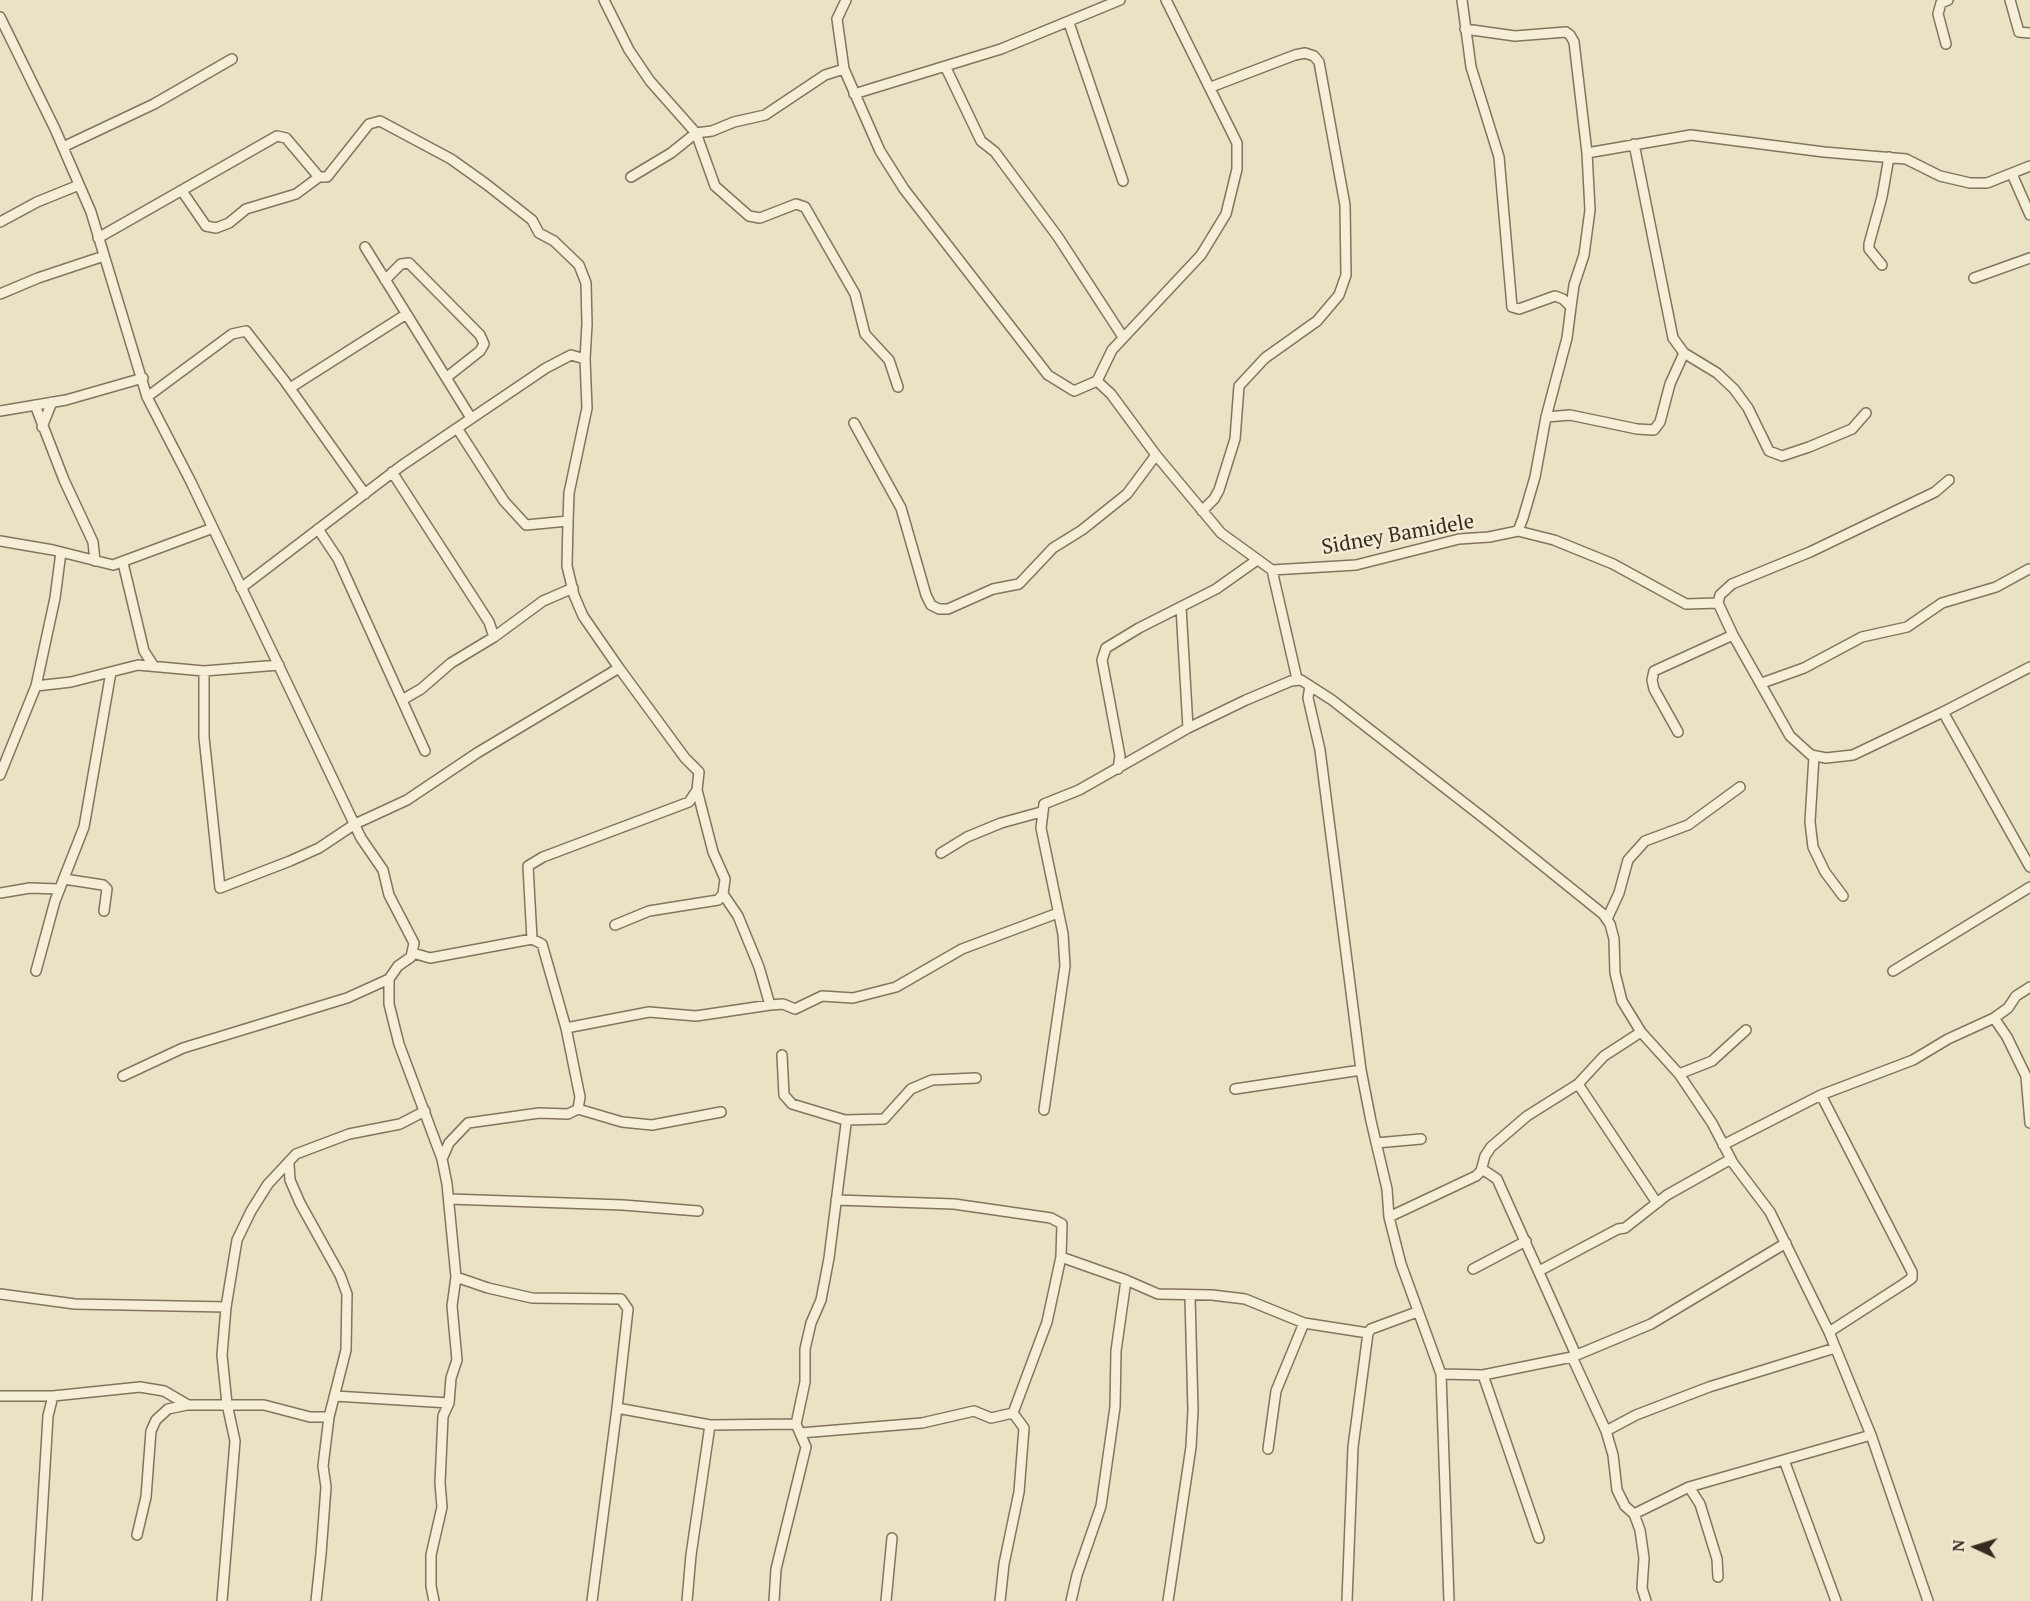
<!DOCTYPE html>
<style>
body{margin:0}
#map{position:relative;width:2030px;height:1601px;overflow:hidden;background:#eae2c5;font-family:"PT Serif",serif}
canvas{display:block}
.north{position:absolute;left:1946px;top:1517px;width:60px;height:60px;-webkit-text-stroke:4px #f2ecd4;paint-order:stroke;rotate:274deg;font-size:16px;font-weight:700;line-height:24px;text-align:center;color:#352b1f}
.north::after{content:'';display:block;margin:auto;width:21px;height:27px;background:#352b1f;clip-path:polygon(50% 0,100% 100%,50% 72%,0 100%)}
</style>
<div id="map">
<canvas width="2030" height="1601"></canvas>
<div class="north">N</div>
</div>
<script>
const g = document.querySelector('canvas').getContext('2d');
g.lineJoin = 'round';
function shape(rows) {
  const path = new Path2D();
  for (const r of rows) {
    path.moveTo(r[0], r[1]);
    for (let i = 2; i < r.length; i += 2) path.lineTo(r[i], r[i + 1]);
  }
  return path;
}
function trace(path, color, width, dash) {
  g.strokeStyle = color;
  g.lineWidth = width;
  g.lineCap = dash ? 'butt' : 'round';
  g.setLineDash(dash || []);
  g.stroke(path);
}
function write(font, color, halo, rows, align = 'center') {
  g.font = font + ' "PT Serif",serif';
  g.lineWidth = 4.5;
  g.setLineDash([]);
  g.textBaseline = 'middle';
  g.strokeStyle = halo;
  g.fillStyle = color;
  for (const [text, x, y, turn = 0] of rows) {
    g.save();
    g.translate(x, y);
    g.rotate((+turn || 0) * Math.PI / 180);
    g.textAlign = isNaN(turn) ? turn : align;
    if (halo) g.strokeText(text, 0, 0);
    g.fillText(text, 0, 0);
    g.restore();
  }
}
const street = shape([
 [604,0,629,50,650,81,696,133,712,131,734,122,765,115,825,75,844,69],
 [846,0,837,19,844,69,880,151,904,189,1048,375,1074,391,1097,381],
 [1166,0,1237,143,1237,169,1226,214,1201,255,1112,350,1097,381,1111,394,1156,455,1221,533,1272,570,1356,565,1459,539,1489,537,1518,531,1523,518,1535,477,1546,417,1567,338,1571,307,1563,299,1555,296,1519,309,1512,307,1499,157,1471,67,1462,0],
 [2010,0,2019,32,2030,33],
 [0,17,55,129,91,212,147,397,191,482,361,838,383,870,389,895,414,943,411,957,398,966,389,979,389,1004,399,1044,442,1159,447,1184,456,1277,452,1306,457,1360,451,1378,449,1403,443,1416,440,1483,442,1507,431,1555,431,1586,434,1601],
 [1069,23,1123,181],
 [1465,29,1515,36,1566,32,1570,35,1574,42,1587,153],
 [1946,44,1938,14,1941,3,1948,0],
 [946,68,981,141,995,152,1058,237,1123,337],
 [854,94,1001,49,1120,0],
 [1634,144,1673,338,1684,353,1717,373,1734,389,1748,408,1769,451,1782,456,1809,447,1852,429,1866,413],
 [63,147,154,104,232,59],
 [2012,174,2030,215],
 [631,177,671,153,696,133,715,186,749,216,760,218,796,204,805,207,855,294,865,334,889,360,898,387],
 [182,191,206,226,216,228,229,223,246,209,296,194,319,177,327,177,369,124,380,121,451,159,486,184,532,220,539,233,554,241,579,265,586,283,587,324,585,359],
 [0,222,37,202,79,185],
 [98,238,277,136,286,138,319,177],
 [365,247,471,418],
 [1882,265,1869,249,1869,244,1882,197,1889,157],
 [1974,278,2030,258],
 [385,280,401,264,409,263,480,335,484,344,480,351,447,377],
 [0,294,38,278,104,256],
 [1571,307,1574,285,1584,255,1590,210,1587,153,1691,135,1824,152,1906,159,1940,176,1970,183,1987,183,2030,166],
 [290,388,405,315],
 [147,397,232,334,246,331,284,380,365,494],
 [35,405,64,480,93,542,95,561],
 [0,411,66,400,143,378],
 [1546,417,1570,415,1637,429,1654,430,1660,422,1670,384,1684,353],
 [854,423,901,508,926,595,931,605,939,609,948,609,993,589,1019,584,1053,548,1082,530,1127,494,1156,455],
 [42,427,52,402],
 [457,428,504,501,526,525,568,521],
 [392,472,489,622,494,637,543,601,573,588],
 [1202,511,1214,499,1219,490,1235,439,1239,386,1265,358,1317,321,1339,295,1346,275,1345,205,1319,62,1314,56,1305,53,1295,55,1211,87],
 [318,529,338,559,425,751],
 [1518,531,1554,540,1613,564,1686,604,1718,603],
 [0,541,53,550,113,565,213,528],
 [123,563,144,651,153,665],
 [1272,570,1297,679],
 [241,588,401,466,546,368,571,355,585,359,587,408,569,493,568,521,567,566,574,595,583,616,619,668,685,758,699,772,697,790,689,802,543,857,528,866,532,939],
 [1181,607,1188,728],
 [2030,667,1943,712,2030,867],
 [204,671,204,737,220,888,290,861,319,848,355,824,407,800,477,753,619,668],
 [1762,683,1804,668,1862,637,1907,627,1942,603,1996,587,2029,569],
 [36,686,71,682,138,665,204,671,279,665],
 [1310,686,1308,698,1320,750,1361,1070,1371,1121,1387,1189,1389,1217,1401,1264,1441,1374,1483,1375,1572,1357,1651,1324,1786,1243],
 [402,700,421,689,451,663,494,637],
 [1943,712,1853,755,1826,758,1811,755,1790,736,1733,635,1718,603,1720,595,1732,584,1810,552,1935,492,1949,480],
 [1678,732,1654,689,1652,680,1654,671,1733,635],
 [1814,756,1810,822,1813,847,1825,872,1843,896],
 [1118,769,1120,756,1102,660,1106,648,1139,628,1216,589,1257,560],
 [0,775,36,686,55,598,61,552],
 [941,853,967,837,1001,823,1041,812],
 [64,879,103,885,107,889,104,911],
 [0,893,30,888,59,889],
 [723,894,738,916,759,967,770,1005],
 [1607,919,1619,893,1628,860,1645,841,1688,825,1740,787],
 [615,925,649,911,718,900,723,894,725,879,713,852,697,790],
 [413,953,430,958,532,939,542,944,566,1028,580,1097,578,1109,568,1114,539,1113,468,1123,449,1143,442,1159],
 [36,971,55,901,84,827,111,672],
 [1893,971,2030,887],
 [2030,987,2016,996,2008,1008,1994,1018,2007,1037,2026,1076,2030,1123],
 [566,1028,649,1012,696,1016,770,1005,783,1004,795,1009,822,996,853,998,896,987,962,949,1058,913],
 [1679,1074,1712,1061,1746,1030],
 [123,1076,183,1048,347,998,389,979],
 [1578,1084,1657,1203],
 [1235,1089,1361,1070],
 [1821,1095,1912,1272,1912,1278,1905,1283,1829,1332],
 [578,1109,622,1122,652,1125,721,1112],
 [1044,1110,1065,966,1063,934,1041,828,1044,804,1079,790,1188,728,1246,700,1291,681,1301,680,1332,700,1490,823,1603,914,1610,924,1614,939,1615,973,1622,1001,1641,1032,1679,1074,1712,1123,1733,1163,1770,1212,1829,1332,1871,1435,1928,1601],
 [845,1120,884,1119,911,1089,932,1080,976,1078],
 [1376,1143,1421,1139],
 [1723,1145,1821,1095,1913,1060,1948,1039,1994,1018],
 [1482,1169,1497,1179,1576,1355],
 [449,1199,623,1205,698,1211],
 [836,1200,954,1204,1051,1218,1062,1224,1061,1257,1047,1322,1013,1413,1024,1428,1019,1492,1004,1564,1000,1601],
 [1389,1217,1476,1176,1481,1171,1485,1156,1491,1147,1527,1116,1578,1084,1604,1056,1641,1032],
 [1061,1257,1126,1280,1158,1294,1212,1295,1245,1299,1304,1323,1368,1333],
 [1473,1269,1526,1241],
 [1539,1271,1618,1229,1625,1228,1667,1195,1731,1159],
 [456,1277,488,1288,532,1298,621,1299,628,1309,617,1408],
 [0,1294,75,1304,226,1307],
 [1572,1357,1606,1431,1613,1455,1617,1490,1625,1506,1634,1514,1640,1530,1644,1558,1642,1588,1646,1601],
 [1441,1374,1449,1601],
 [1483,1375,1539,1538],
 [0,1396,53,1396,140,1387,164,1391,188,1405,264,1405,310,1417,329,1417,346,1350,347,1294,340,1275,300,1203,290,1180,289,1164],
 [335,1396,449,1403],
 [1606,1431,1636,1415,1709,1387,1835,1348],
 [800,1433,922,1423,974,1411,991,1418,1013,1413],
 [1268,1449,1276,1391,1304,1323],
 [1784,1460,1836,1601],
 [1689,1487,1700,1504,1717,1559,1718,1577],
 [1634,1514,1689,1487,1871,1435],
 [137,1535,146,1497,151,1431,156,1420,168,1409,187,1405],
 [37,1601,48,1416,53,1396],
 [222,1601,235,1441,227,1404,222,1355,226,1307,237,1240,251,1211,268,1184,296,1154,349,1134,400,1124,425,1111],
 [316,1601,321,1554,326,1487,323,1466,329,1417],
 [592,1601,617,1408,710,1425,796,1424],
 [687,1601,691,1555,710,1425],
 [774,1601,776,1569,806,1447,796,1424,805,1382,805,1349,811,1323,821,1300,829,1258,846,1124,845,1120,792,1104,784,1095,782,1055],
 [886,1601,892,1538],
 [1071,1601,1077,1575,1101,1506,1115,1407,1116,1351,1126,1280],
 [1168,1601,1191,1447,1193,1410,1190,1297],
 [1347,1601,1353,1447,1368,1333,1371,1329,1417,1312]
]);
trace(street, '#83745c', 12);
trace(street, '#f6efd7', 9);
write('21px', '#352b1f', '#f2ecd4', [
 ["Sidney Bamidele",1398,535,-10]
]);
</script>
